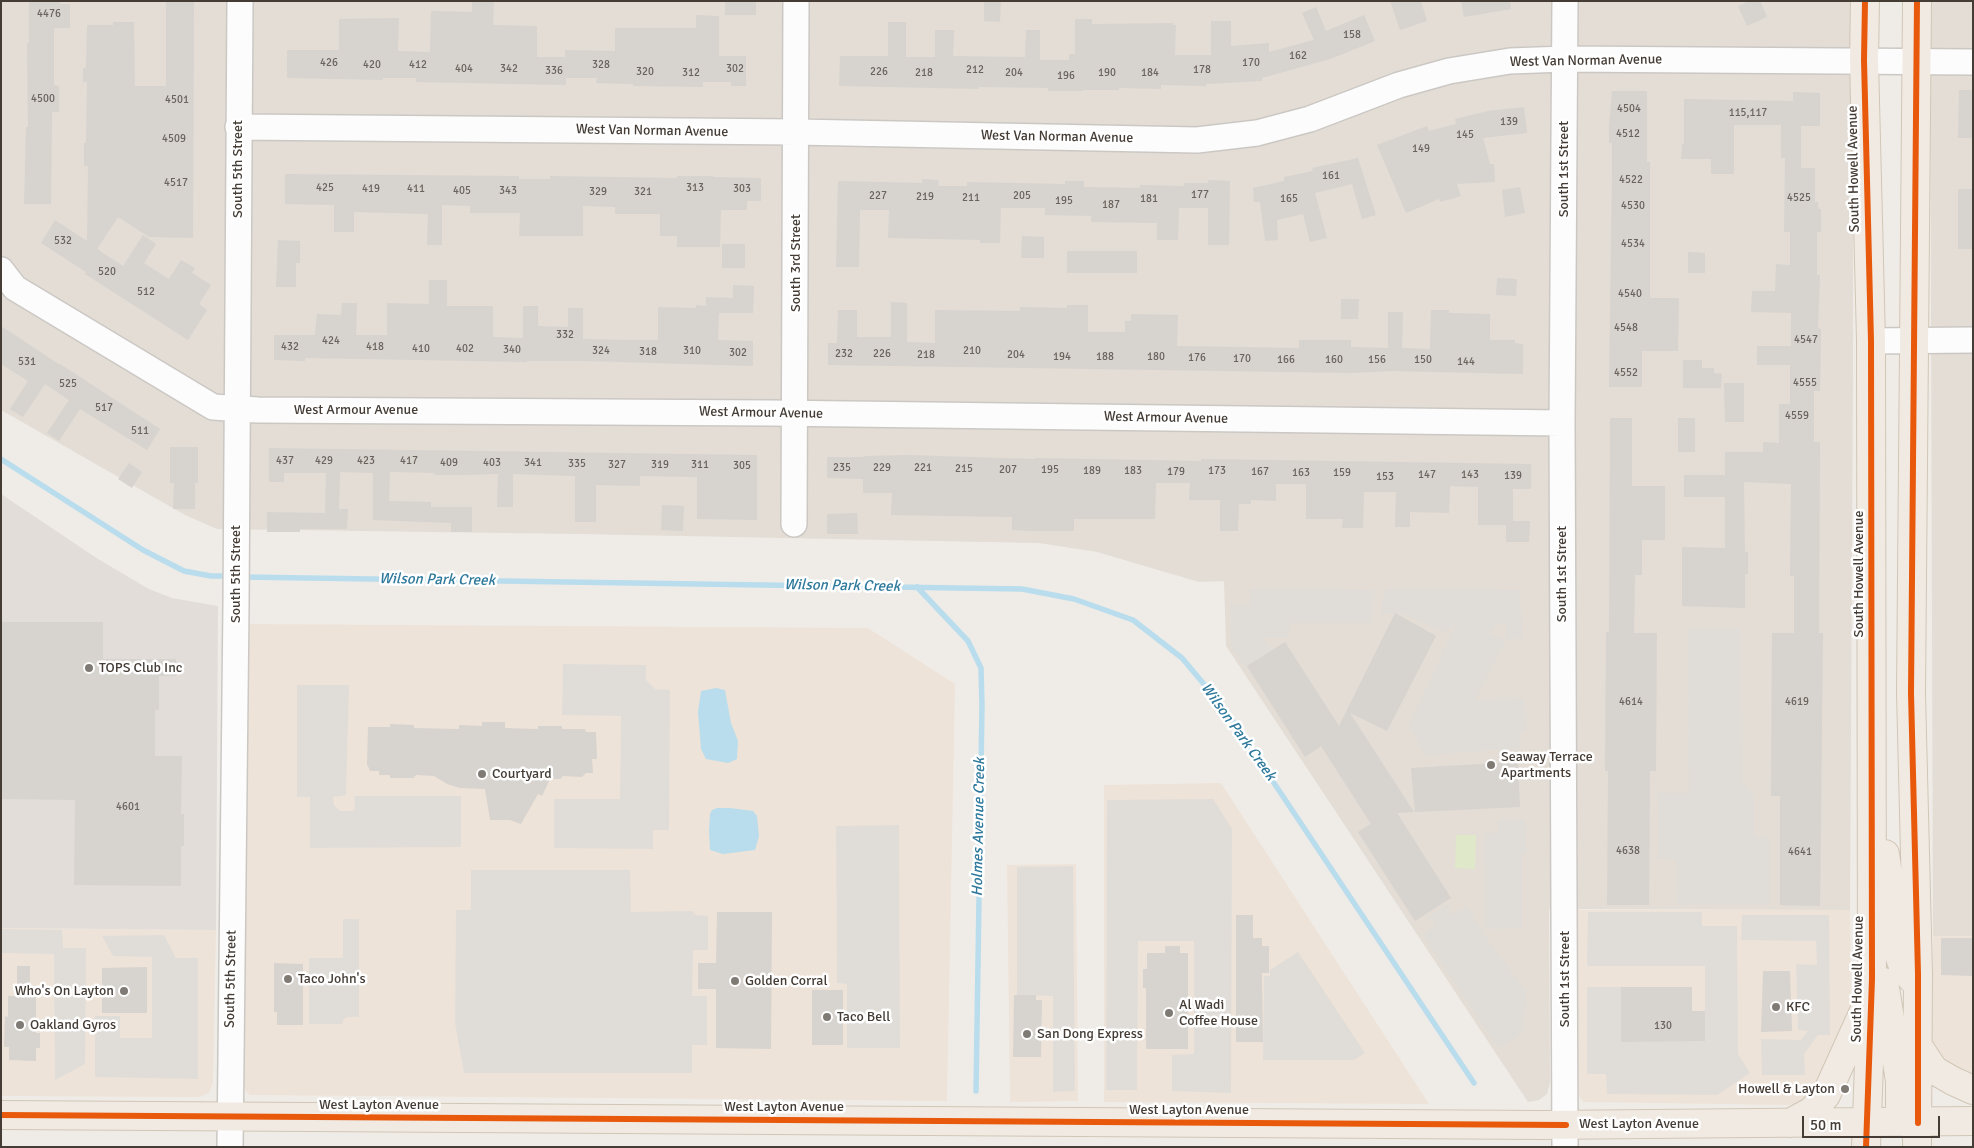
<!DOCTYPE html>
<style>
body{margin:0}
#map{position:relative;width:1974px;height:1148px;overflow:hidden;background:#efece8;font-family:Signika,sans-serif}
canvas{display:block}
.frame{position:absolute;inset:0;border:2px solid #443c35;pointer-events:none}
.scale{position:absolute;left:1802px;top:1116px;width:138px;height:22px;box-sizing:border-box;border:2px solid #443c35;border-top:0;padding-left:6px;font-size:15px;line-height:18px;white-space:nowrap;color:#443c35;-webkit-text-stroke:4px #fff;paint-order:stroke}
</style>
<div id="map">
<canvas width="1974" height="1148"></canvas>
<div class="frame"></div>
<div class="scale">50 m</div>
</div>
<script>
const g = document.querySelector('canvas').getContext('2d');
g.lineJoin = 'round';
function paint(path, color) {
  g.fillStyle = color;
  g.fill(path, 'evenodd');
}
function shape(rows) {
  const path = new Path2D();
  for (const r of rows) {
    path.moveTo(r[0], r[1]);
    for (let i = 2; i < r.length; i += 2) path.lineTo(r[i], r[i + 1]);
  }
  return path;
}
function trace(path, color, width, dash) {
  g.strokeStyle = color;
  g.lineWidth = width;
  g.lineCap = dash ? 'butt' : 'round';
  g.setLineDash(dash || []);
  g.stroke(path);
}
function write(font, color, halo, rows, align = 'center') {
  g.font = font + ' Signika,sans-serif';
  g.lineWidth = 5;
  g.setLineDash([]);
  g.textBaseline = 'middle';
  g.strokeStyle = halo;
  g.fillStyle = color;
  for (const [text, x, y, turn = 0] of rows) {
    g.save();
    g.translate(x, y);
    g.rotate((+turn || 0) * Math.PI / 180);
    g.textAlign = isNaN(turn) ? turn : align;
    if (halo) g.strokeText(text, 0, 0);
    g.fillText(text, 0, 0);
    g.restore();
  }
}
paint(shape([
 [1,1,1853,1,1853,370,1850,910,1549,909,1550,1082,1547,1094,1539,1100,1528,1102,1226,646,1224,581,1199,582,1097,552,1039,543,579,534,217,529,185,515,1,410],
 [1930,1,1973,1,1973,936,1933,936]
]), '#e3ddd5');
paint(shape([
 [249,624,868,628,955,684,947,1101,250,1095,246,1092,244,1085],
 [1221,783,1429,1104,1104,1102,1104,785],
 [1076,864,1078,1101,1010,1102,1007,865],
 [1577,910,1850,910,1851,1010,1821,1080,1810,1095,1803,1100,1790,1105,1584,1102,1580,1098,1577,1088],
 [1,928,216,930,213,1083,209,1093,200,1097,1,1096],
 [1933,936,1973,936,1973,1079,1945,1065,1932,1043]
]), '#eee3d8');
paint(shape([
 [1,494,98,559,149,589,172,598,218,606,216,930,1,928]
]), '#e2ddd9');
paint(shape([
 [1456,835,1476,835,1475,869,1455,868]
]), '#dfe8c9');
paint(shape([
 [1251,589,1373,590,1371,623,1289,623,1289,638,1263,638,1272,653,1246,668,1231,647,1230,605,1250,605],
 [1388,589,1520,590,1522,638,1506,639,1506,623,1498,625,1492,628,1490,633,1505,641,1475,700,1524,699,1525,731,1519,731,1520,748,1426,755,1409,725,1456,625,1452,626,1445,632,1404,614,1381,614,1383,597],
 [1688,629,1740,629,1741,779,1754,797,1754,837,1769,838,1769,905,1678,905,1676,859,1658,859,1658,793,1689,793],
 [563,664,646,665,646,680,655,689,670,690,669,830,653,830,653,849,554,848,554,799,620,799,621,716,562,715],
 [297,685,349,685,346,795,333,797,334,805,340,811,353,811,355,808,354,796,461,796,461,847,310,848,310,797,297,797],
 [1213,799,1232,829,1231,1093,1172,1091,1172,1055,1194,1054,1194,941,1138,941,1137,1090,1106,1090,1107,800],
 [1498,820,1525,820,1526,853,1522,854,1522,928,1485,929,1484,833,1498,833],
 [899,825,900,1048,847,1048,847,984,837,983,836,826],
 [1073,866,1075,1091,1053,1092,1053,996,1017,995,1017,867],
 [471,870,630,870,631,912,692,911,696,915,708,916,708,950,693,950,692,996,707,996,707,1045,692,1045,692,1073,464,1073,455,1023,456,910,471,910],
 [1447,905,1453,915,1467,907,1491,945,1526,992,1522,1033,1498,1048,1422,934,1436,925,1429,916],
 [1588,912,1702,912,1702,926,1737,926,1738,1054,1750,1073,1717,1095,1607,1094,1606,1074,1587,1074,1587,987,1621,987,1621,1041,1705,1041,1705,966,1587,966],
 [1742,915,1829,915,1830,1035,1818,1035,1804,1054,1805,1075,1762,1075,1761,1039,1801,1040,1808,1031,1798,1030,1796,964,1817,965,1816,941,1741,940],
 [343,919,359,919,359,1017,347,1017,344,1019,342,1024,309,1024,309,958,343,958],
 [1,929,62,930,63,948,86,948,85,1064,55,1080,54,954,1,953],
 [164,935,176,958,198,958,198,1079,95,1077,95,1016,120,1016,120,1038,152,1038,152,957,113,956,102,936],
 [1298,952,1365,1053,1354,1060,1263,1060,1264,976,1270,976,1270,970]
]), '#e0ddd9');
paint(shape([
 [716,688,725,690,731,723,738,741,737,759,728,763,706,759,701,749,698,712,701,691],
 [717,808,730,808,753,811,757,816,759,836,755,850,723,854,710,850,709,831,710,814,712,810]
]), '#b9ddec');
trace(shape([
 [1,459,143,550,184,571,211,576,231,576],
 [243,577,1022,589,1074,599,1133,620,1182,658,1224,708,1474,1083],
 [917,587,968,641,981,668,982,705,976,1091]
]), '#b9ddec', 5.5);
paint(shape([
 [29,1,60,1,60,4,70,4,70,28,54,28,54,85,59,86,59,112,52,112,51,204,24,204,26,127,28,127,27,43,29,43],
 [472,1,494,1,493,25,537,26,537,57,565,57,565,50,615,51,615,28,696,28,696,15,719,16,719,56,746,56,746,86,731,86,731,82,703,82,703,87,633,86,633,84,596,83,597,78,566,78,566,85,416,82,416,78,383,78,383,80,287,78,287,50,339,50,339,19,399,18,398,51,430,52,431,11,472,12],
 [725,1,756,1,756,15,725,15],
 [984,1,1001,1,1000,22,984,21],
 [1390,1,1421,1,1427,21,1400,30],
 [1461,1,1510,1,1511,9,1464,17],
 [1749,1,1760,1,1767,17,1747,26,1738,6],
 [166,2,194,2,193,238,149,237,118,217,97,249,123,266,143,235,156,244,144,263,169,279,181,260,195,268,192,273,211,285,199,304,207,310,188,340,85,274,86,272,41,243,55,220,87,241,88,166,84,166,84,143,86,143,87,82,83,82,83,68,86,68,87,25,113,25,113,22,134,22,135,86,166,86],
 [1316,7,1326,31,1364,15,1375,41,1330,59,1262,78,1262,81,1206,84,1206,86,1161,85,1161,89,1119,88,1119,90,1083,90,1083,91,1048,91,1048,88,979,87,979,89,839,86,840,56,888,56,888,22,906,22,906,57,935,57,935,30,954,30,953,56,1025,57,1026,30,1040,30,1040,60,1069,60,1069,54,1075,54,1075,19,1092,19,1092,24,1173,23,1173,25,1176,25,1175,55,1211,55,1211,21,1231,21,1231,46,1269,43,1269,52,1314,40,1302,13],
 [1959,90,1973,90,1973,138,1958,138],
 [1612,91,1647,91,1647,162,1650,162,1650,298,1679,298,1678,351,1642,351,1642,387,1609,387,1612,174,1612,143,1609,143,1609,126],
 [1793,92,1820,93,1820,126,1801,126,1801,168,1815,168,1815,202,1818,202,1818,209,1821,209,1821,232,1817,232,1817,275,1820,275,1818,328,1821,329,1820,391,1814,391,1814,442,1820,442,1819,633,1823,633,1820,906,1780,905,1780,796,1771,796,1772,633,1794,633,1794,576,1790,576,1791,484,1744,482,1745,552,1748,552,1748,574,1745,574,1745,608,1682,606,1682,547,1725,548,1725,497,1684,497,1684,475,1725,475,1725,452,1763,452,1763,442,1779,443,1779,404,1790,404,1790,365,1757,365,1757,346,1791,346,1791,313,1751,312,1752,291,1775,291,1776,264,1790,265,1790,232,1784,232,1785,158,1781,158,1781,125,1734,125,1734,174,1711,174,1711,159,1681,159,1682,144,1684,144,1684,99,1793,101],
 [1524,107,1527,133,1483,138,1490,164,1494,164,1495,182,1457,184,1461,196,1440,202,1439,199,1406,213,1377,145,1427,126,1429,131,1456,124,1455,119,1488,111],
 [1358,158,1376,215,1362,219,1352,184,1315,193,1327,238,1310,242,1303,214,1277,220,1278,240,1265,241,1260,202,1254,202,1253,188,1284,181,1284,177,1313,171,1312,168],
 [285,174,519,176,519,179,550,179,550,176,677,178,677,176,713,176,713,177,761,178,761,201,747,201,747,210,721,210,720,247,677,247,677,236,660,236,660,214,615,214,615,207,583,206,583,236,519,236,520,213,470,213,470,206,442,205,442,245,427,245,428,214,354,212,354,232,334,232,334,205,285,204],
 [922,179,939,180,938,186,967,186,967,182,1065,184,1065,181,1084,181,1084,187,1140,188,1140,185,1184,186,1184,183,1208,183,1208,180,1230,181,1229,245,1208,245,1208,208,1179,208,1178,240,1157,240,1157,223,1091,222,1091,216,1045,215,1045,208,1001,208,1000,243,980,243,980,240,888,238,889,210,860,210,859,267,836,267,838,181,922,183],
 [1520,187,1525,213,1505,217,1502,190],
 [1958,189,1973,189,1973,249,1958,249],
 [1022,236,1044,237,1044,258,1021,258],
 [278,240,300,241,300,263,296,263,296,287,276,287],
 [722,244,745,244,745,268,722,268],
 [1067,251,1137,251,1137,273,1067,273],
 [1688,252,1705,253,1705,273,1688,273],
 [1497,278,1517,279,1516,296,1496,295],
 [429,280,447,280,447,306,493,306,493,337,523,338,523,306,538,306,538,326,568,327,568,308,583,308,583,339,628,340,658,340,658,307,696,308,696,305,706,306,706,297,733,298,733,285,754,286,753,313,719,313,718,340,753,341,753,366,586,361,527,361,527,362,305,358,305,361,274,360,274,335,315,335,317,314,341,315,342,303,357,303,356,335,387,335,387,303,429,304],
 [1341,299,1359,299,1358,319,1341,319],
 [891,302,907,303,907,342,935,343,935,310,1020,311,1020,307,1067,308,1067,305,1088,305,1088,332,1125,332,1125,321,1131,321,1131,314,1178,315,1177,346,1299,348,1299,340,1351,340,1351,347,1388,348,1388,312,1403,312,1402,348,1430,349,1431,310,1449,310,1449,313,1490,314,1490,340,1515,340,1515,343,1523,344,1523,374,1392,371,1351,373,828,365,828,343,837,343,838,310,857,310,857,337,891,337],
 [1,326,60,365,60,364,160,429,147,450,80,409,59,441,47,433,69,400,45,384,23,417,10,409,28,381,1,364],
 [1683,360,1702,360,1702,368,1714,368,1714,373,1722,374,1721,388,1683,388],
 [1724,383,1744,383,1744,422,1725,422],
 [1610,418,1632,418,1632,486,1665,486,1665,540,1642,540,1642,575,1635,575,1634,633,1657,633,1656,771,1650,771,1649,905,1607,905,1608,771,1605,771,1606,632,1609,632],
 [1678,418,1695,418,1695,452,1678,452],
 [170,447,198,447,198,483,195,483,195,509,173,509,174,483,170,483],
 [269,448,757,455,757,520,697,519,697,477,640,476,640,486,596,485,596,522,575,522,575,476,513,474,513,507,497,507,498,474,464,475,434,475,435,473,390,472,389,501,431,502,431,507,472,507,472,532,451,532,451,523,373,520,373,473,340,472,339,509,348,509,347,529,300,529,300,532,267,532,267,512,325,513,326,473,284,473,284,482,269,482],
 [908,455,1035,459,1035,458,1201,461,1201,459,1531,464,1531,489,1513,489,1513,521,1530,521,1529,542,1506,542,1506,525,1478,525,1478,487,1450,486,1449,513,1410,512,1410,527,1395,527,1396,492,1364,492,1363,528,1342,528,1343,519,1306,519,1306,484,1276,484,1276,501,1251,500,1251,504,1239,504,1238,531,1220,531,1220,500,1189,500,1190,483,1156,483,1155,519,1074,519,1074,531,1031,531,1012,530,1012,517,891,515,892,493,863,493,863,479,827,478,827,457,864,457,864,456],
 [129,463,142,472,132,488,118,479],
 [662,505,684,506,683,531,661,530],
 [857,513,858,534,827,534,827,514],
 [1395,613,1436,636,1387,731,1350,713,1414,812,1397,813,1451,898,1415,921,1358,832,1371,824,1321,746,1305,757,1247,666,1285,642,1339,726],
 [1,622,103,622,103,659,176,659,176,676,159,676,159,710,155,710,155,756,182,756,181,814,184,814,184,846,181,846,181,886,74,885,75,800,1,799],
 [482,722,505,722,505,728,538,729,538,726,562,726,562,729,585,729,586,732,596,732,597,759,592,759,593,773,586,773,582,777,563,776,560,779,550,779,542,796,538,794,521,824,510,820,490,820,485,789,460,788,447,784,434,776,416,775,413,778,390,778,390,775,379,775,379,771,370,771,367,764,368,727,390,727,390,724,414,725,414,728,459,729,459,725,482,726],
 [1518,762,1520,807,1415,812,1411,768],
 [717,912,772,912,771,1049,716,1048,716,989,698,989,698,963,716,963],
 [1236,915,1253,915,1253,938,1262,938,1262,946,1269,946,1269,973,1262,973,1263,1042,1236,1042],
 [1941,938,1973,938,1973,976,1941,975],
 [1165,946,1180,946,1180,953,1188,953,1188,1049,1146,1049,1146,988,1143,988,1143,969,1147,969,1147,953,1165,953],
 [274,963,303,964,303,1025,277,1025,277,1012,274,1012],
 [17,966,30,966,30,996,36,997,36,1033,40,1033,40,1048,36,1048,36,1061,9,1060,9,1047,4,1047,5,1016,8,1017,8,996,17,996],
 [147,967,147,1013,102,1013,102,968],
 [1763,971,1790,971,1792,1031,1761,1032],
 [1621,987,1692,987,1692,1011,1705,1011,1705,1041,1621,1042],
 [812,990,843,990,843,1045,812,1045],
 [1014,995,1036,995,1036,1000,1042,1000,1041,1057,1013,1057]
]), '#d7d3cf');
const minor = shape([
 [238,127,796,132,1197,140,1257,133,1310,119,1399,85,1449,71,1510,61,1565,59,1973,62],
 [1,270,15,288,213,407,258,410,770,413,1562,423],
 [1871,341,1973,340],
 [794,524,796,1],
 [230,1147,236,606,240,1],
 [1565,1147,1562,423,1565,1]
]);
const major = shape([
 [1865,1,1864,60,1871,341,1872,979,1866,1147],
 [1917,1,1911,693,1918,974,1917,1147],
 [1885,854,1900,958,1904,969,1912,979],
 [1884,982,1900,1081,1900,1112],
 [1918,1046,1934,1070,1953,1081,1973,1090],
 [1,1115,1542,1125,1973,1121],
 [1790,1123,1812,1111,1826,1095,1865,1009]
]);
trace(minor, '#cbc8c4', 28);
trace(major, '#d1c6b6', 30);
trace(minor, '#fdfcfc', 25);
trace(major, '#f0eae3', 28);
trace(shape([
 [1865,1,1864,60,1871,341,1872,979,1866,1147],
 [1917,1,1911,693,1918,974,1918,1123],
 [1,1115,1566,1125]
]), '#e8590c', 6);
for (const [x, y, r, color] of [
 [89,668,5,"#807a74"],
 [1491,765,5,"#807a74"],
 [482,774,5,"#807a74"],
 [288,979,5,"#807a74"],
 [735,981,5,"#807a74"],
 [124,991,5,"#807a74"],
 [1776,1007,5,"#807a74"],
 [1169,1013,5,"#807a74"],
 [827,1017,5,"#807a74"],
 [20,1025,5,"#807a74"],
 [1027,1034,5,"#807a74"],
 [1845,1089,5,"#807a74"]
]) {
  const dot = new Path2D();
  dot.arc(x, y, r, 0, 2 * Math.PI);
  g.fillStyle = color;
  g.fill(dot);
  trace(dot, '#fff', 2);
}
write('11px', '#6a635d', null, [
 ["4476",49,14],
 ["158",1352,35],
 ["162",1298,56],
 ["426",329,63],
 ["170",1251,63],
 ["420",372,65],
 ["412",418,65],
 ["328",601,65],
 ["404",464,69],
 ["342",509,69],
 ["302",735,69],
 ["212",975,70],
 ["178",1202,70],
 ["336",554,71],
 ["320",645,72],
 ["226",879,72],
 ["312",691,73],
 ["218",924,73],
 ["204",1014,73],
 ["190",1107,73],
 ["184",1150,73],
 ["196",1066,76],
 ["4500",43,99],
 ["4501",177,100],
 ["4504",1629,109],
 ["115,117",1748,113],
 ["139",1509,122],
 ["4512",1628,134],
 ["145",1465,135],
 ["4509",174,139],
 ["149",1421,149],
 ["161",1331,176],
 ["4522",1631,180],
 ["4517",176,183],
 ["425",325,188],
 ["313",695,188],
 ["419",371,189],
 ["411",416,189],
 ["303",742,189],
 ["405",462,191],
 ["343",508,191],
 ["329",598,192],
 ["321",643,192],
 ["177",1200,195],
 ["227",878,196],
 ["205",1022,196],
 ["219",925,197],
 ["211",971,198],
 ["4525",1799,198],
 ["181",1149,199],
 ["165",1289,199],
 ["195",1064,201],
 ["187",1111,205],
 ["4530",1633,206],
 ["532",63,241],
 ["4534",1633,244],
 ["520",107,272],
 ["512",146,292],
 ["4540",1630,294],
 ["4548",1626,328],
 ["332",565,335],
 ["4547",1806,340],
 ["424",331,341],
 ["432",290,347],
 ["418",375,347],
 ["410",421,349],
 ["402",465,349],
 ["340",512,350],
 ["324",601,351],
 ["310",692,351],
 ["210",972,351],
 ["318",648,352],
 ["302",738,353],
 ["232",844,354],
 ["226",882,354],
 ["218",926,355],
 ["204",1016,355],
 ["194",1062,357],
 ["188",1105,357],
 ["180",1156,357],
 ["176",1197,358],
 ["170",1242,359],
 ["166",1286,360],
 ["160",1334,360],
 ["156",1377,360],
 ["150",1423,360],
 ["531",27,362],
 ["144",1466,362],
 ["4552",1626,373],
 ["4555",1805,383],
 ["525",68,384],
 ["517",104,408],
 ["4559",1797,416],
 ["511",140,431],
 ["437",285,461],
 ["429",324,461],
 ["423",366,461],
 ["417",409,461],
 ["409",449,463],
 ["403",492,463],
 ["341",533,463],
 ["335",577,464],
 ["327",617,465],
 ["319",660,465],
 ["311",700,465],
 ["305",742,466],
 ["235",842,468],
 ["229",882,468],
 ["221",923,468],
 ["215",964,469],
 ["207",1008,470],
 ["195",1050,470],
 ["189",1092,471],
 ["183",1133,471],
 ["173",1217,471],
 ["179",1176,472],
 ["167",1260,472],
 ["163",1301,473],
 ["159",1342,473],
 ["147",1427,475],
 ["143",1470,475],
 ["139",1513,476],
 ["153",1385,477],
 ["4614",1631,702],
 ["4619",1797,702],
 ["4601",128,807],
 ["4638",1628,851],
 ["4641",1800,852],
 ["130",1663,1026]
]);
write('14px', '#443c35', '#fff', [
 ["West Van Norman Avenue",1586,61,-1],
 ["West Van Norman Avenue",652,131,1],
 ["West Van Norman Avenue",1057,137,1],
 ["South 5th Street",238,169,-90],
 ["South 1st Street",1564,169,-90],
 ["South Howell Avenue",1854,169,-91],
 ["South 3rd Street",796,263,-90],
 ["West Armour Avenue",356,410],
 ["West Armour Avenue",761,413,1],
 ["West Armour Avenue",1166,418,1],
 ["South 5th Street",236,574,-90],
 ["South 1st Street",1562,574,-90],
 ["South Howell Avenue",1859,574,-90],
 ["South 5th Street",231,979,-89],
 ["South 1st Street",1565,979,-90],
 ["South Howell Avenue",1858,979,-89],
 ["West Layton Avenue",379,1105],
 ["West Layton Avenue",784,1107],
 ["West Layton Avenue",1189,1110],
 ["West Layton Avenue",1639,1124]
]);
write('14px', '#443c35', '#fff', [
 ["TOPS Club Inc",99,668],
 ["Seaway Terrace",1501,757],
 ["Apartments",1501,773],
 ["Courtyard",492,774],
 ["Taco John's",298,979],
 ["Golden Corral",745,981],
 ["Who's On Layton",114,991,"right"],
 ["Al Wadi",1179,1005],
 ["Coffee House",1179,1021],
 ["KFC",1786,1007],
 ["Taco Bell",837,1017],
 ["Oakland Gyros",30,1025],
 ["San Dong Express",1037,1034],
 ["Howell & Layton",1835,1089,"right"]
], 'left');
write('italic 15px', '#2f799c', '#fff', [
 ["Wilson Park Creek",437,580,1],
 ["Wilson Park Creek",842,586,1],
 ["Wilson Park Creek",1238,732,54],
 ["Holmes Avenue Creek",979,827,-89]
]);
</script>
